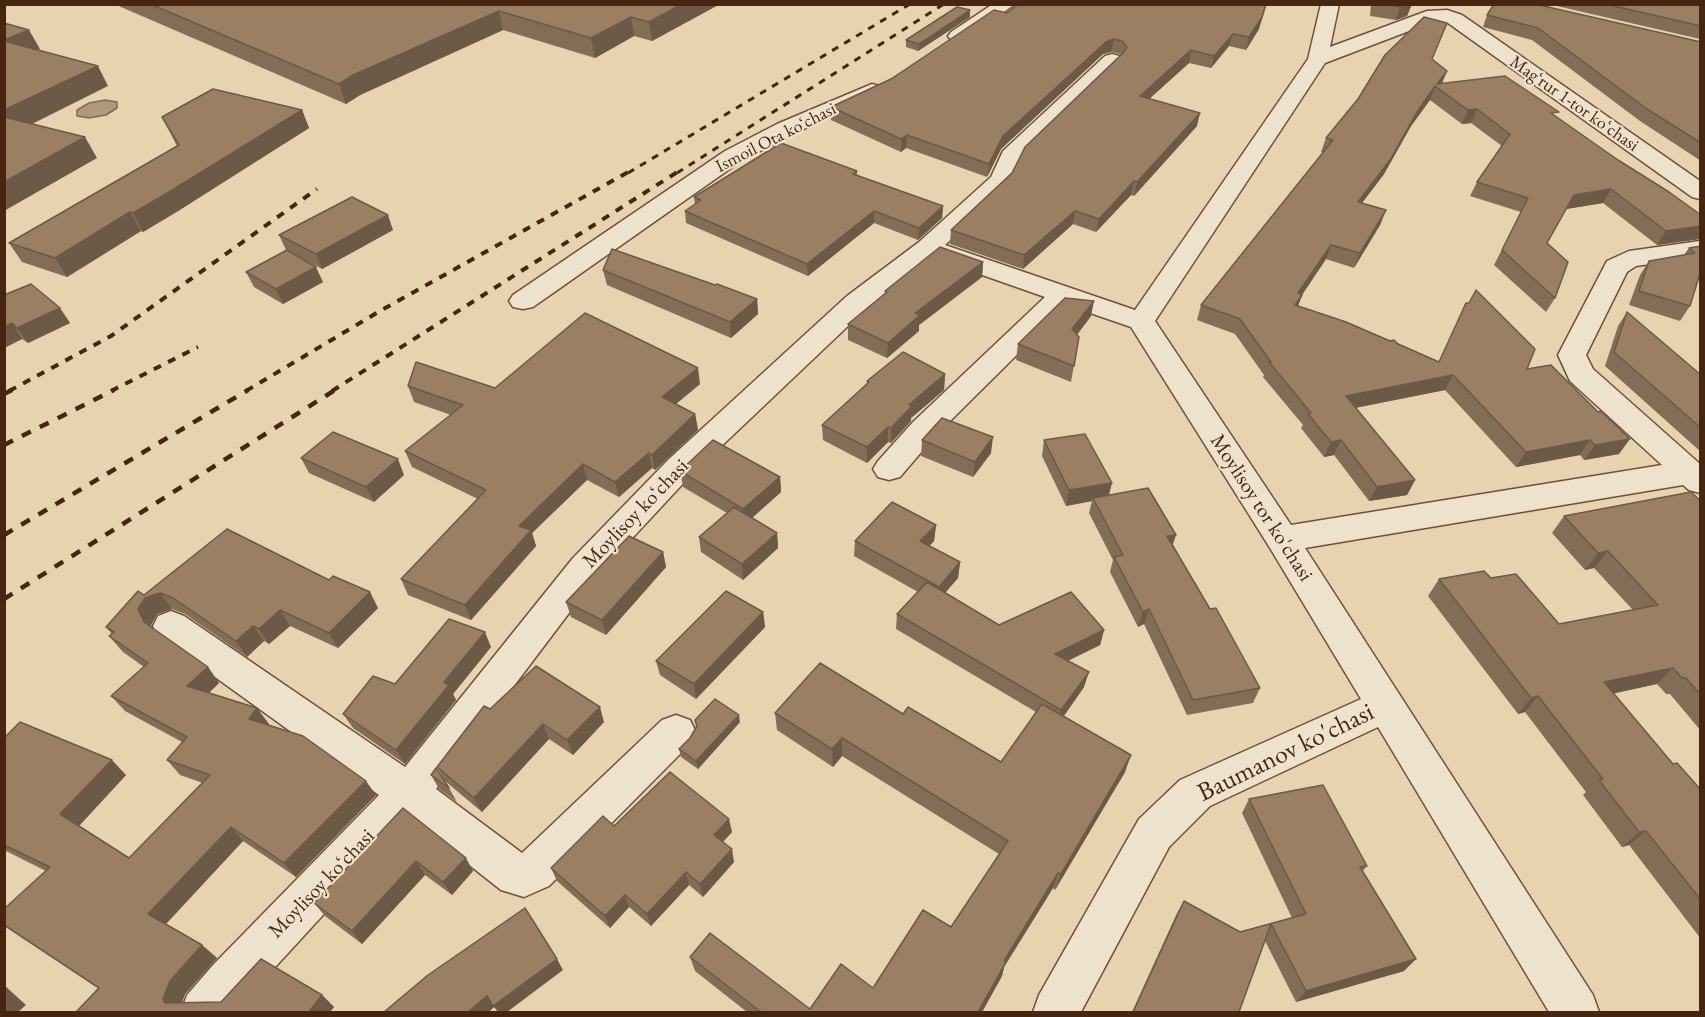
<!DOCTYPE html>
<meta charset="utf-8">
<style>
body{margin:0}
#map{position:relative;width:1705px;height:1017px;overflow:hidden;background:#e7d3b0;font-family:"EB Garamond",serif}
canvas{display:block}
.frame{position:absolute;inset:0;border:6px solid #462511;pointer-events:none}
</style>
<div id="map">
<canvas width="1705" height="1017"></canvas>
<div class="frame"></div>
</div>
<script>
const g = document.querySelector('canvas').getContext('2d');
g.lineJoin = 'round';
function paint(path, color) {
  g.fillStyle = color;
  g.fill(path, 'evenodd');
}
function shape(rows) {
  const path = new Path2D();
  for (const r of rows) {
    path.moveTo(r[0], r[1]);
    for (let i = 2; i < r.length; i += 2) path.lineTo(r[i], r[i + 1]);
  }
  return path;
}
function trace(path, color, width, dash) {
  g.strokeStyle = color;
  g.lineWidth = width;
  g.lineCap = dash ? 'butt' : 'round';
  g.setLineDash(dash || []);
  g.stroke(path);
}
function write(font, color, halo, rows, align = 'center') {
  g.font = font + ' "EB Garamond",serif';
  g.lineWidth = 4.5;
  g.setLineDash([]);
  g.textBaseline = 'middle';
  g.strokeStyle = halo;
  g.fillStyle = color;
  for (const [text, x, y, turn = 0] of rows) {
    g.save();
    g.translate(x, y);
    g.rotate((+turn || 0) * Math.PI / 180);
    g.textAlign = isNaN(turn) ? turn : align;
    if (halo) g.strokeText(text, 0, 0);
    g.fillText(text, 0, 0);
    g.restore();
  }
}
const water = shape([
 [105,100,117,102,117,108,106,115,89,118,77,116,77,110,89,103,105,100]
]);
paint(water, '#b0987a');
trace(water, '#866a50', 1.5);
const minor = shape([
 [993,4,1015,4,965,40,951,40,948,36,951,32,993,4],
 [1321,4,1339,4,1330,47,1427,11,1447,10,1462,15,1700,181,1700,199,1692,197,1448,23,1430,23,1325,63,1155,321,1291,525,1662,465,1570,381,1558,355,1607,261,1629,251,1700,241,1700,257,1636,266,1627,272,1586,355,1593,369,1700,464,1700,493,1689,490,1683,485,1305,548,1593,995,1599,1012,1549,1012,1378,727,1210,806,1169,847,1081,1012,1033,1012,1039,995,1139,819,1180,780,1361,699,1270,548,1131,327,1067,305,935,436,900,477,889,480,878,477,873,469,878,461,913,422,1045,297,931,257,867,308,691,475,597,576,436,789,522,853,662,720,676,715,690,720,696,732,690,744,549,886,524,897,501,890,411,819,234,1012,181,1012,187,995,213,965,379,795,158,636,153,626,158,616,171,611,184,616,405,767,573,558,669,459,847,296,919,242,991,177,1003,151,1105,56,1112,54,1119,56,1122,60,1119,64,1021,159,1009,185,945,245,1135,310,1308,59,1321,4],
 [872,84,879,86,883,90,879,94,793,134,741,161,533,307,523,309,513,307,509,301,513,295,725,151,777,124,872,84]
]);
trace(minor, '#6e5039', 3);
paint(minor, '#efe2cc');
trace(shape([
 [628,173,910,4],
 [677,173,944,4]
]), '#462511', 3, [7, 7]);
trace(shape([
 [9,391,111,336,317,189],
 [111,391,198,347],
 [246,391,380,311,630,171],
 [332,391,679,171]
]), '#462511', 4, [8, 8]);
trace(shape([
 [4,394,12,390],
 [4,445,114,390],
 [4,535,248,390],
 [4,599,335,390]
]), '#462511', 4.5, [10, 10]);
paint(shape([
 [114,4,720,4,652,41,634,36,595,58,503,30,360,95,346,104],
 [1371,4,1412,4,1407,16,1396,20,1370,16],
 [1548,4,1701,4,1700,39],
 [1007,13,1259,29,1246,50,1229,46,1211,68,1189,63,1149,99,1197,126,1134,196,1131,195,1096,232,1073,224,1023,269,950,244,951,230,1012,173,1121,55,1120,54,1111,52,1103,54,1001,149,987,177,906,148,901,152,831,120,831,107,891,79],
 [1487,15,1701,42,1701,161,1640,121,1532,40,1483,27],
 [970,17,918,51,906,47,906,40],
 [1432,59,1447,71,1442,84,1556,117,1618,160,1701,215,1701,239,1700,239,1657,245,1603,203,1566,209,1547,244,1555,298,1546,312,1494,265,1521,212,1470,196,1477,182,1502,146,1471,123,1462,124,1430,100,1411,126,1384,174,1362,203,1386,210,1380,225,1354,268,1326,259,1302,295,1298,306,1398,344,1439,362,1466,303,1527,369,1619,454,1584,460,1580,455,1516,467,1445,390,1355,408,1415,480,1407,495,1369,501,1334,455,1324,457,1301,428,1303,425,1263,377,1264,375,1235,334,1197,320,1201,305,1323,152,1321,152,1326,138],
 [302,110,309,128,178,211,143,232,141,231,67,277,22,262,9,243,177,146,162,117],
 [857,171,857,175,943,206,942,218,918,240,874,223,808,276,686,223,685,211,695,204,694,197],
 [393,230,322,269,286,250,279,235],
 [1701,246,1701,280,1698,278,1690,306,1680,321,1629,305,1640,275,1649,261,1684,255,1689,248],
 [983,262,982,277,919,325,919,331,887,358,848,340,848,324,885,294,885,291],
 [603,270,715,285,757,299,758,314,731,338,607,285],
 [246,272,323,282,283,304,254,287],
 [4,295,60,308,70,323,28,343,22,339,4,348],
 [1627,312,1701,375,1701,452,1605,366,1618,326],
 [1091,316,1077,335,1079,337,1071,382,1016,360,1018,344],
 [945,374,944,390,911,418,911,421,891,443,888,442,867,463,823,440,822,425,867,384,867,381],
 [700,384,676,404,695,414,698,430,655,470,652,468,619,497,587,480,532,533,536,546,471,620,408,595,401,579,478,499,412,467,405,451,451,415,414,402,408,386,495,388],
 [922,440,991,453,973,477,921,456],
 [1044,440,1109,495,1173,545,1210,609,1260,688,1253,703,1187,715,1144,624,1138,627,1110,572,1113,560,1089,513,1092,501,1066,506,1042,456],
 [301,458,404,475,374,502,309,473],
 [680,471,780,477,781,492,752,518,777,533,778,548,743,580,701,552,699,537,727,513,683,487],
 [1701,501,1701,731,1670,694,1666,694,1657,684,1613,693,1673,764,1701,790,1701,939,1629,845,1622,847,1583,795,1586,792,1525,712,1518,714,1428,596,1439,579,1491,578,1559,624,1633,610,1594,568,1585,570,1552,533,1564,516],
 [936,525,934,541,929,546,960,562,958,578,945,593,999,625,1104,630,1100,645,1068,661,1084,687,1064,716,1125,772,1055,890,1053,888,1004,967,1002,976,982,1012,747,1012,695,971,690,957,810,1009,873,988,951,927,999,854,842,756,833,767,777,730,775,713,903,714,1001,762,1036,712,896,629,897,614,918,592,854,556,855,541],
 [227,529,378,608,338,648,290,626,269,644,264,641,247,657,185,614,172,609,157,614,151,625,152,628,208,667,219,683,209,693,269,724,268,725,376,795,296,877,243,841,166,924,202,945,217,958,185,994,182,1002,221,1002,322,995,334,1007,330,1012,76,1012,98,988,46,871,4,850,4,738,126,775,79,826,129,858,203,783,180,775,167,760,182,742,125,711,111,696,144,667,123,652,109,636,112,634,106,627,144,595],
 [663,552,666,567,606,635,571,617,566,602],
 [763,612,765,627,696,699,660,675,656,661],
 [491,647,453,694,456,700,405,764,353,728,343,714,395,684],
 [490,709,604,722,573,755,549,739,482,812,445,781,437,767],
 [695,720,740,722,698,769,681,757,679,749,690,738,696,727],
 [431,775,449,788,457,802,439,789],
 [1249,799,1367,866,1362,872,1404,971,1296,1002,1265,941,1239,1012,1132,1012,1177,913,1184,901,1240,932,1292,918,1242,813],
 [403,808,473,871,452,895,425,875,362,944,325,916,314,903],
 [614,826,732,832,723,842,734,862,703,897,689,885,651,926,629,907,610,928,557,881,551,868]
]), '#846d56');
paint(shape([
 [682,4,720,4,652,41,649,22],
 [1407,4,1412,4,1407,16,1396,20,1400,7],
 [1266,6,1259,29,1246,50,1249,37],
 [970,10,970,17,918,51,919,44],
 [499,11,503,30,360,95,346,104,339,84,353,75],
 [631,17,634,36,595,58,591,38],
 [29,30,40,49,15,60,4,40],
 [1233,34,1229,46,1211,68,1214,56],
 [1114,39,1111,52,1103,54,1001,149,987,177,989,164,1003,136,1106,42],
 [1191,50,1189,63,1138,109,1140,96],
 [98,66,108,86,8,136,4,130,4,110],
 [1447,71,1441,84,1437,84],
 [1435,86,1430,100,1411,126,1384,174,1352,216,1358,202,1417,112],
 [1477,109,1471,123,1462,124,1468,110],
 [302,110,309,128,178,211,143,232,133,213],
 [1200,113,1197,126,1134,196,1137,182],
 [907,135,906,148,901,152,901,139],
 [85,137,97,158,4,211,4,182],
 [1134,181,1131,195,1096,232,1099,219],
 [1611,189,1603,203,1566,209,1574,195],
 [943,206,942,218,918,240,919,228],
 [1386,210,1380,225,1354,268,1360,253],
 [874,211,874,223,808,276,807,264],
 [1075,211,1073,224,1023,269,1024,255],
 [130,212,141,231,67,277,55,258],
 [388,215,393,230,322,269,316,254],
 [1701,226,1700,239,1657,245,1666,231],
 [1331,245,1326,259,1293,308,1298,293],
 [983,262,982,277,919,325,919,331,887,358,888,343,915,313],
 [316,267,323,282,283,304,276,289],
 [1302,295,1297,309,1295,305],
 [757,299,758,314,731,338,730,322],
 [1094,301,1091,316,1069,345,1072,329],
 [60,308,70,323,28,343,17,328],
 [12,323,22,339,4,348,4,327],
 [698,368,700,384,665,413,662,397],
 [945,374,944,390,911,418,911,421,891,443,891,428,909,405],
 [1453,375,1445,390,1339,411,1346,396],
 [695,414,698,430,655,470,652,455],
 [888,427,888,442,867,463,867,447],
 [993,437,991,453,973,477,975,462],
 [1630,439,1619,454,1584,460,1595,445],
 [1341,440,1334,455,1324,457,1331,442],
 [1590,440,1580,455,1516,467,1526,452],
 [649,453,652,468,619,497,615,482],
 [398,459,404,475,374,502,366,487],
 [583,464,587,480,532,533,536,546,471,620,465,605,519,526],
 [780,477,781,492,745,524,743,509],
 [1415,480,1407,495,1369,501,1377,487],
 [1112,483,1108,499,1093,498,1092,501,1066,506,1069,490],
 [936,525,934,541,919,557,920,541],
 [777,533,778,548,743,580,742,564],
 [1176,535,1171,550,1167,536],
 [1608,551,1594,568,1585,570,1598,553],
 [663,552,666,567,606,635,602,620],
 [960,562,958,578,937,602,939,587],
 [370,592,378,608,338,648,329,633],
 [160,593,172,609,157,614,151,625,157,638,144,622,138,609,145,598],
 [1149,609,1144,624,1138,627,1143,612],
 [280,610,290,626,269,644,259,629],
 [763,612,765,627,696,699,694,684],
 [253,626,264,641,247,657,236,641],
 [1104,630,1100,645,1052,668,1055,654],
 [485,632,491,647,453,694,456,700,405,764,396,750,444,682],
 [208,667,219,683,200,701,187,686],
 [1673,668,1657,684,1589,699,1604,682],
 [1089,672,1084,687,1058,724,1061,710],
 [1538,696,1525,712,1518,714,1531,698],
 [600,707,604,722,573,755,567,740],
 [257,708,269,724,260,734,249,719],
 [739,715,740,722,698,769,696,761],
 [543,724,549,739,482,812,474,798],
 [842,738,842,756,833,767,832,749],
 [1131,755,1125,772,1055,890,1061,874],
 [112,760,126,775,77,828,60,814],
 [366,781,376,795,296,877,284,863],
 [729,819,732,832,717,848,714,835],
 [231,827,243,841,163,927,148,914],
 [1646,831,1629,845,1622,847,1639,832],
 [732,849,734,862,703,897,700,884],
 [466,858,473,871,452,895,443,882],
 [416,861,425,875,362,944,352,931],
 [686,872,689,885,651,926,647,914],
 [1058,873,1053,888,1004,967,1002,976,982,1012,978,1012,1004,961],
 [625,895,629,907,610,928,605,916],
 [202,945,217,958,185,994,179,1011,165,1003,163,999,170,981],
 [557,959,563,970,507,1012,498,1012,494,1007,489,1012,468,1012,487,996],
 [1416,959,1404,971,1296,1002,1306,991],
 [4,985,26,1005,18,1012,4,1012],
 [322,995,334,1007,330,1012,309,1012]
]), '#6c5946');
const building = shape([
 [150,4,682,4,649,22,631,17,591,38,499,11,353,75,339,84,150,4],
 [1019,4,1266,4,1262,17,1249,37,1233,34,1214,56,1191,50,1140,96,1200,113,1137,182,1134,181,1099,219,1075,211,1024,255,951,230,1012,173,1025,147,1123,53,1127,47,1122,41,1114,39,1106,42,1003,136,989,164,907,135,901,139,831,107,891,79,994,10,1007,13,1019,4],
 [1386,4,1407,4,1400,7,1386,4],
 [1494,4,1535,4,1701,42,1701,143,1647,109,1538,28,1487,15,1494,4],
 [1605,4,1701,4,1701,26,1605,4],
 [957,7,970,10,919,44,906,40,957,7],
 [1424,17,1447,23,1432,59,1447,71,1437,84,1505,76,1559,112,1551,113,1618,160,1669,192,1701,215,1701,226,1666,231,1611,189,1574,195,1547,243,1568,262,1555,298,1502,250,1528,198,1477,182,1510,134,1477,109,1468,110,1435,86,1417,112,1390,160,1358,202,1386,210,1360,253,1331,245,1298,293,1302,295,1295,305,1346,322,1390,341,1394,340,1398,344,1439,362,1466,303,1469,303,1476,290,1535,349,1527,369,1551,365,1598,412,1601,411,1630,439,1595,445,1590,440,1526,452,1453,375,1346,396,1415,480,1377,487,1341,440,1331,442,1308,414,1311,413,1269,362,1271,362,1240,319,1201,305,1333,140,1326,138,1358,99,1385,55,1424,17],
 [4,23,29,30,4,40,4,23],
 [4,41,98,66,4,110,4,41],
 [213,89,302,110,169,192,133,213,130,212,55,258,9,243,179,145,162,117,213,89],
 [4,117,85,137,4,182,4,117],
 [781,143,857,171,853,174,943,206,919,228,874,211,807,264,685,211,701,200,694,197,781,143],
 [352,197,388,215,316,254,279,235,352,197],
 [1701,246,1701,270,1690,306,1639,291,1649,261,1695,253,1689,248,1701,246],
 [940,247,983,262,915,313,920,315,888,343,848,324,887,292,885,291,940,247],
 [612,249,715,285,717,284,757,299,730,322,603,270,612,249],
 [287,250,316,267,276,289,246,272,287,250],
 [31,284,60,308,17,328,12,323,4,327,4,295,31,284],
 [1065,298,1094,301,1072,329,1079,337,1074,366,1018,344,1065,298],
 [1627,312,1701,375,1701,428,1614,352,1627,312],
 [585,313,698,368,662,397,695,414,652,455,649,453,615,482,583,464,519,526,531,530,465,605,401,579,486,490,405,451,463,405,408,386,416,362,495,388,585,313],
 [903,352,945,374,909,405,912,406,891,428,888,427,867,447,822,425,869,382,867,381,903,352],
 [942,418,993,437,975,462,922,440,942,418],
 [333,432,398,459,366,487,301,458,333,432],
 [1085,434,1112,483,1069,490,1044,440,1085,434],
 [713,440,780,477,743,509,680,471,713,440],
 [1148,488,1176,535,1167,536,1210,609,1216,608,1260,688,1193,700,1149,609,1143,612,1114,557,1123,555,1093,498,1148,488],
 [1691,492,1701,501,1701,695,1686,678,1682,678,1673,668,1604,682,1673,764,1677,763,1701,790,1701,900,1646,831,1639,832,1599,780,1603,779,1538,696,1531,698,1439,579,1484,571,1491,578,1516,574,1559,624,1658,605,1608,551,1598,553,1564,516,1691,492],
 [892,502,936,525,920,541,960,562,939,587,855,541,892,502],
 [734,507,777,533,742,564,699,537,734,507],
 [227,529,329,580,333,576,370,592,329,633,280,610,259,629,253,626,236,641,173,598,160,593,145,598,138,609,144,622,208,667,187,686,257,708,249,719,303,736,366,781,284,863,231,827,148,914,202,945,170,981,163,999,165,1003,221,1002,261,959,322,995,309,1012,76,1012,99,988,4,925,4,909,50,867,4,845,4,738,20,722,112,760,60,814,129,858,210,775,167,760,187,737,111,696,148,663,109,636,114,632,106,627,138,591,144,595,227,529],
 [629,536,663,552,602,620,566,602,629,536],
 [927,582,999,625,1071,592,1104,630,1055,654,1089,672,1061,710,897,614,927,582],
 [726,591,763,612,694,684,656,661,726,591],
 [449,619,485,632,444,682,449,685,396,750,343,714,373,676,395,684,449,619],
 [820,663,903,714,908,707,1001,762,1042,704,1131,755,1061,874,1058,873,1004,961,1006,962,978,1012,761,1012,690,957,710,933,810,1009,841,964,873,988,923,910,951,927,1008,841,842,738,832,749,775,713,820,663],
 [536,666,600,707,567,740,543,724,474,798,437,767,484,706,490,709,536,666],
 [715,699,739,715,696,761,679,749,690,738,697,726,695,720,715,699],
 [436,768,449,788,431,775,436,768],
 [670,772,729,819,714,835,732,849,700,884,686,872,647,914,625,895,605,916,551,868,603,816,614,826,670,772],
 [1323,785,1367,866,1360,867,1416,959,1306,991,1271,924,1239,1012,1133,1012,1184,901,1240,932,1306,914,1249,799,1323,785],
 [403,808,466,858,443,882,416,861,352,931,314,903,403,808],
 [525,908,557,959,493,1006,487,996,468,1012,384,1012,428,975,525,908]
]);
paint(building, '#9a7f64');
trace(building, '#6c5946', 1.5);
write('18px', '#462511', '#efe2cc', [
 ["Magʻrur 1-tor koʻchasi",1574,104,35],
 ["Ismoil Ota koʻchasi",776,138,-27]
]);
write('21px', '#462511', '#efe2cc', [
 ["Moylisoy tor ko'chasi",1261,508,57],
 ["Moylisoy koʻchasi",636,514,-46],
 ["Moylisoy koʻchasi",322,884,-46]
]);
write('26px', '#462511', '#efe2cc', [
 ["Baumanov ko'chasi",1286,753,-26]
]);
</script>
